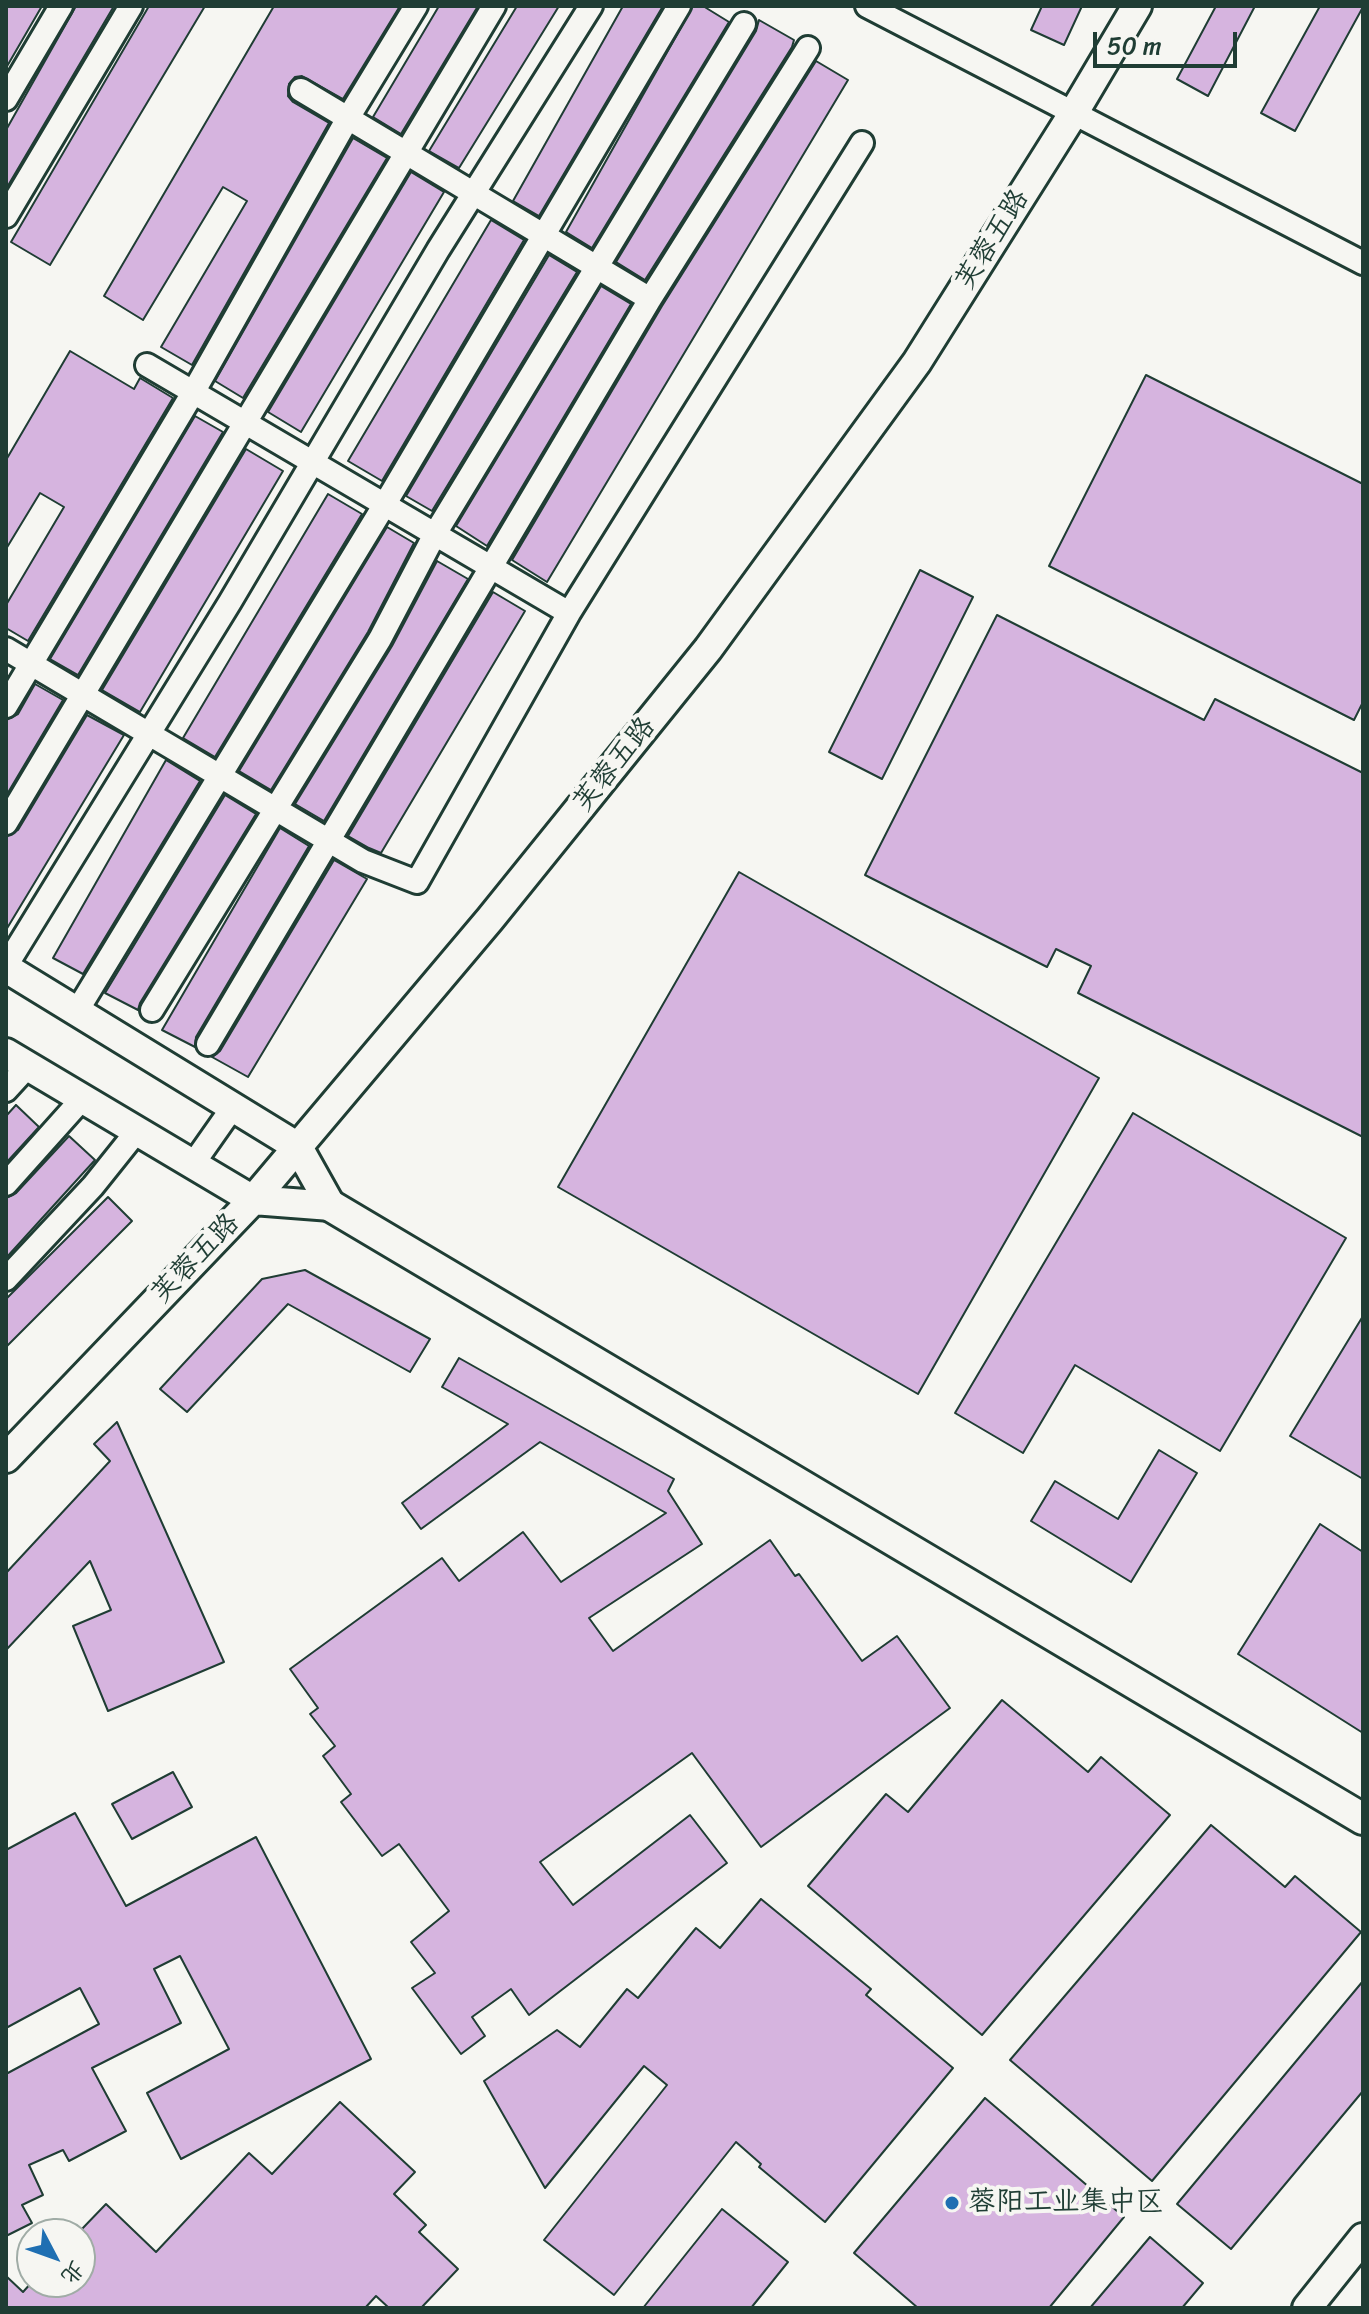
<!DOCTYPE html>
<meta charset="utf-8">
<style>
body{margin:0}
#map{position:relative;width:1369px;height:2314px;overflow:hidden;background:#f6f6f2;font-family:Sriracha,"LXGW WenKai TC",sans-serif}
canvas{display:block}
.frame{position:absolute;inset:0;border:8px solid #1f3d34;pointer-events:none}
.north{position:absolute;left:16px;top:2218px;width:80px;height:80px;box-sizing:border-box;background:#f6f6f2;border:2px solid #a0aca6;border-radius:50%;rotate:131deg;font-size:22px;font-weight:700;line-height:32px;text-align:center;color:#1f3d34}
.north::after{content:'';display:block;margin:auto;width:28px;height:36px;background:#1f6fb2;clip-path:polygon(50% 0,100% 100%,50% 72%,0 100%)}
.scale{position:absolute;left:1093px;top:32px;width:144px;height:36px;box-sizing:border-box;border:4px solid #1f3d34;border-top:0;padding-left:10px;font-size:24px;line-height:28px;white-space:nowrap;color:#1f3d34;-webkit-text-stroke:6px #f6f6f2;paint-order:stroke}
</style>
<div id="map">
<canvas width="1369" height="2314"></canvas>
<div class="frame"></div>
<div class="north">北</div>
<div class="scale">50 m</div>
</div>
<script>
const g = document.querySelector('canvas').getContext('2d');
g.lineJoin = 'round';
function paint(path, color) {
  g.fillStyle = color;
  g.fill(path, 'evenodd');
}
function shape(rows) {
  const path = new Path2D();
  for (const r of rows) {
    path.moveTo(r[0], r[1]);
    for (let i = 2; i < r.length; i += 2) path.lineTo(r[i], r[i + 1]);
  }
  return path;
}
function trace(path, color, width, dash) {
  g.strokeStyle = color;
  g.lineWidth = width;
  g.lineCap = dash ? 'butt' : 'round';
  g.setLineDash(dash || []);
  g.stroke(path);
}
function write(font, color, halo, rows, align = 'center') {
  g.font = font + ' Sriracha,"LXGW WenKai TC",sans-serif';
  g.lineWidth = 8;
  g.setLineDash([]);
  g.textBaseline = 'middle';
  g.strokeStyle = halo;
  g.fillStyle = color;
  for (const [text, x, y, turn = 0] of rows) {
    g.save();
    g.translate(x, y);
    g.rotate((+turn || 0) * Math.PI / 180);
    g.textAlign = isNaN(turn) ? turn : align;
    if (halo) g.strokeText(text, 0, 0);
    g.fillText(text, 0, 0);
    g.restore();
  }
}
const building = shape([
 [6,6,42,6,6,68,6,6],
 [76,6,114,6,6,189,6,130,76,6],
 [149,6,205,6,50,265,11,242,149,6],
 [274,6,400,6,343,99,302,76,295,77,289,84,288,96,293,102,329,123,192,365,161,347,247,201,223,187,143,320,104,296,274,6],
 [439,6,478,6,401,134,373,117,439,6],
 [517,6,559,6,459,168,429,151,517,6],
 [623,6,663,6,539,216,513,201,623,6],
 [693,6,703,6,729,22,592,248,566,232,693,6],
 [1042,6,1082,6,1064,45,1031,30,1042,6],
 [1216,6,1255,6,1208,96,1177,79,1216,6],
 [1320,6,1363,7,1295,131,1261,113,1320,6],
 [759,20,794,40,792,47,645,280,616,262,756,31,759,20],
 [816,61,848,80,547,582,512,560,662,306,816,61],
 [353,138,387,158,243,398,215,381,353,138],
 [411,172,444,192,301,432,268,412,411,172],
 [491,220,524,240,382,481,348,461,491,220],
 [549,255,577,272,432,511,406,496,549,255],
 [601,286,631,304,487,546,456,526,601,286],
 [70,351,134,389,140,378,173,398,28,641,6,628,6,605,64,507,40,493,6,549,6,460,70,351],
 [1146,375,1363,484,1363,702,1354,720,1049,566,1146,375],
 [195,416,223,432,78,675,50,659,195,416],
 [246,449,283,471,140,712,102,690,246,449],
 [328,494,362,514,215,757,183,738,328,494],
 [387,527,414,543,368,632,271,790,239,771,387,527],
 [437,561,468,579,324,821,295,804,392,646,437,561],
 [920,570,973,597,882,779,829,752,920,570],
 [493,592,525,611,381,853,369,848,348,836,493,592],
 [997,615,1204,720,1215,699,1363,773,1363,1137,1078,993,1091,966,1056,949,1047,967,865,875,997,615],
 [35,684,63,700,6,796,6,720,18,714,35,684],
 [87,715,124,735,6,930,6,837,18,830,87,715],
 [166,760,200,781,83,974,53,958,166,760],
 [225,795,256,814,140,1003,138,1010,105,993,225,795],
 [280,828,309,846,196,1037,195,1047,162,1030,280,828],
 [334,860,367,879,248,1077,212,1057,220,1051,334,860],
 [739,872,1099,1078,918,1394,558,1187,739,872],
 [16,1105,39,1127,6,1163,6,1116,16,1105],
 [1133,1113,1346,1238,1220,1451,1075,1365,1023,1453,955,1413,1133,1113],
 [69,1136,95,1160,6,1258,6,1198,16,1193,69,1136],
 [108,1197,132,1221,6,1347,6,1299,108,1197],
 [305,1270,430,1339,410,1372,288,1304,187,1412,160,1389,262,1279,305,1270],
 [1363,1316,1363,1479,1290,1436,1363,1316],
 [459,1358,674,1479,668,1491,702,1544,589,1618,613,1651,770,1540,795,1576,799,1574,862,1661,897,1636,950,1708,761,1847,692,1753,540,1862,573,1905,690,1815,727,1863,529,2015,511,1989,472,2017,485,2036,461,2054,412,1988,435,1973,411,1942,449,1911,399,1844,382,1856,341,1802,351,1794,323,1756,335,1746,310,1714,318,1708,290,1669,442,1558,459,1581,523,1532,561,1582,666,1513,540,1442,421,1529,402,1503,508,1424,442,1387,459,1358],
 [117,1422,224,1662,108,1711,73,1626,111,1610,90,1561,6,1650,6,1573,110,1461,94,1444,117,1422],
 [1159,1450,1197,1473,1131,1582,1031,1521,1055,1481,1118,1519,1159,1450],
 [1320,1524,1363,1552,1363,1733,1238,1654,1320,1524],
 [1002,1700,1088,1772,1101,1757,1170,1815,982,2035,808,1886,886,1794,908,1812,1002,1700],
 [173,1772,192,1807,132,1839,112,1804,173,1772],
 [75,1813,126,1906,256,1837,371,2059,181,2159,147,2093,229,2049,180,1956,154,1969,181,2023,92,2068,126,2131,69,2161,63,2150,29,2165,43,2195,22,2205,32,2223,6,2236,6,2074,99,2024,80,1988,6,2028,6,1850,75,1813],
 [1211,1825,1285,1887,1295,1876,1361,1932,1152,2181,1010,2060,1211,1825],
 [761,1899,871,1989,866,1995,953,2068,825,2222,759,2167,761,2164,736,2142,614,2295,544,2240,667,2085,644,2066,545,2188,484,2081,557,2030,580,2047,627,1989,638,1998,696,1928,720,1948,761,1899],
 [1363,1981,1363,2091,1231,2249,1177,2204,1363,1981],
 [985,2098,1124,2217,1049,2308,918,2308,854,2253,985,2098],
 [340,2102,415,2172,394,2194,426,2225,419,2232,458,2269,421,2308,389,2308,376,2296,365,2308,6,2308,6,2276,23,2292,32,2282,80,2282,80,2231,106,2204,156,2252,249,2153,272,2174,340,2102],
 [722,2209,788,2262,751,2308,643,2308,722,2209],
 [1150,2237,1203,2283,1182,2308,1090,2308,1150,2237]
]);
paint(building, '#d6b4df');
trace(building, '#1f3d34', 2);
const minor = shape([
 [867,6,1363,263],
 [301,90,650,299],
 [6,99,61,6],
 [6,216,131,6],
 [147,365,569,613],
 [6,649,363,861,417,882,569,613,862,143],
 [6,706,194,391,348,118,416,6],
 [6,823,494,6],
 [6,966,230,602,438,250,591,6],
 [152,1010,380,639,435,534,744,24],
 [77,1011,385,504,679,6],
 [208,1044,650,299,808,48],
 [6,1090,28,1066],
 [193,1164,233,1107],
 [6,1184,82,1099],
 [6,1279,93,1186,137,1131]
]);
const tertiary = shape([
 [6,968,298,1147,331,1206],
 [6,1053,253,1200,331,1206],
 [6,1458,253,1200,490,919,708,649,917,362,1073,114,1137,6],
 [1307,2308,1363,2238]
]);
const secondary = shape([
 [331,1206,1363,1819]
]);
trace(minor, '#1f3d34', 28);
trace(tertiary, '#1f3d34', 34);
trace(secondary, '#1f3d34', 36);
trace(minor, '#f6f6f2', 22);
trace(tertiary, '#f6f6f2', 28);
trace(secondary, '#f6f6f2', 30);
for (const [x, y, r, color] of [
 [952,2203,8,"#1f6fb2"]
]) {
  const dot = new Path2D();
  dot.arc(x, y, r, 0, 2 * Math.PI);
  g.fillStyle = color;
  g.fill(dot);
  trace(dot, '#f6f6f2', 3);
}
write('28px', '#1f3d34', '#f6f6f2', [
 ["芙蓉五路",993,240,-58],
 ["芙蓉五路",615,765,-51],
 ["芙蓉五路",196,1259,-46]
]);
write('28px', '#1f3d34', '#f6f6f2', [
 ["蓉阳工业集中区",968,2203]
], 'left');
</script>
